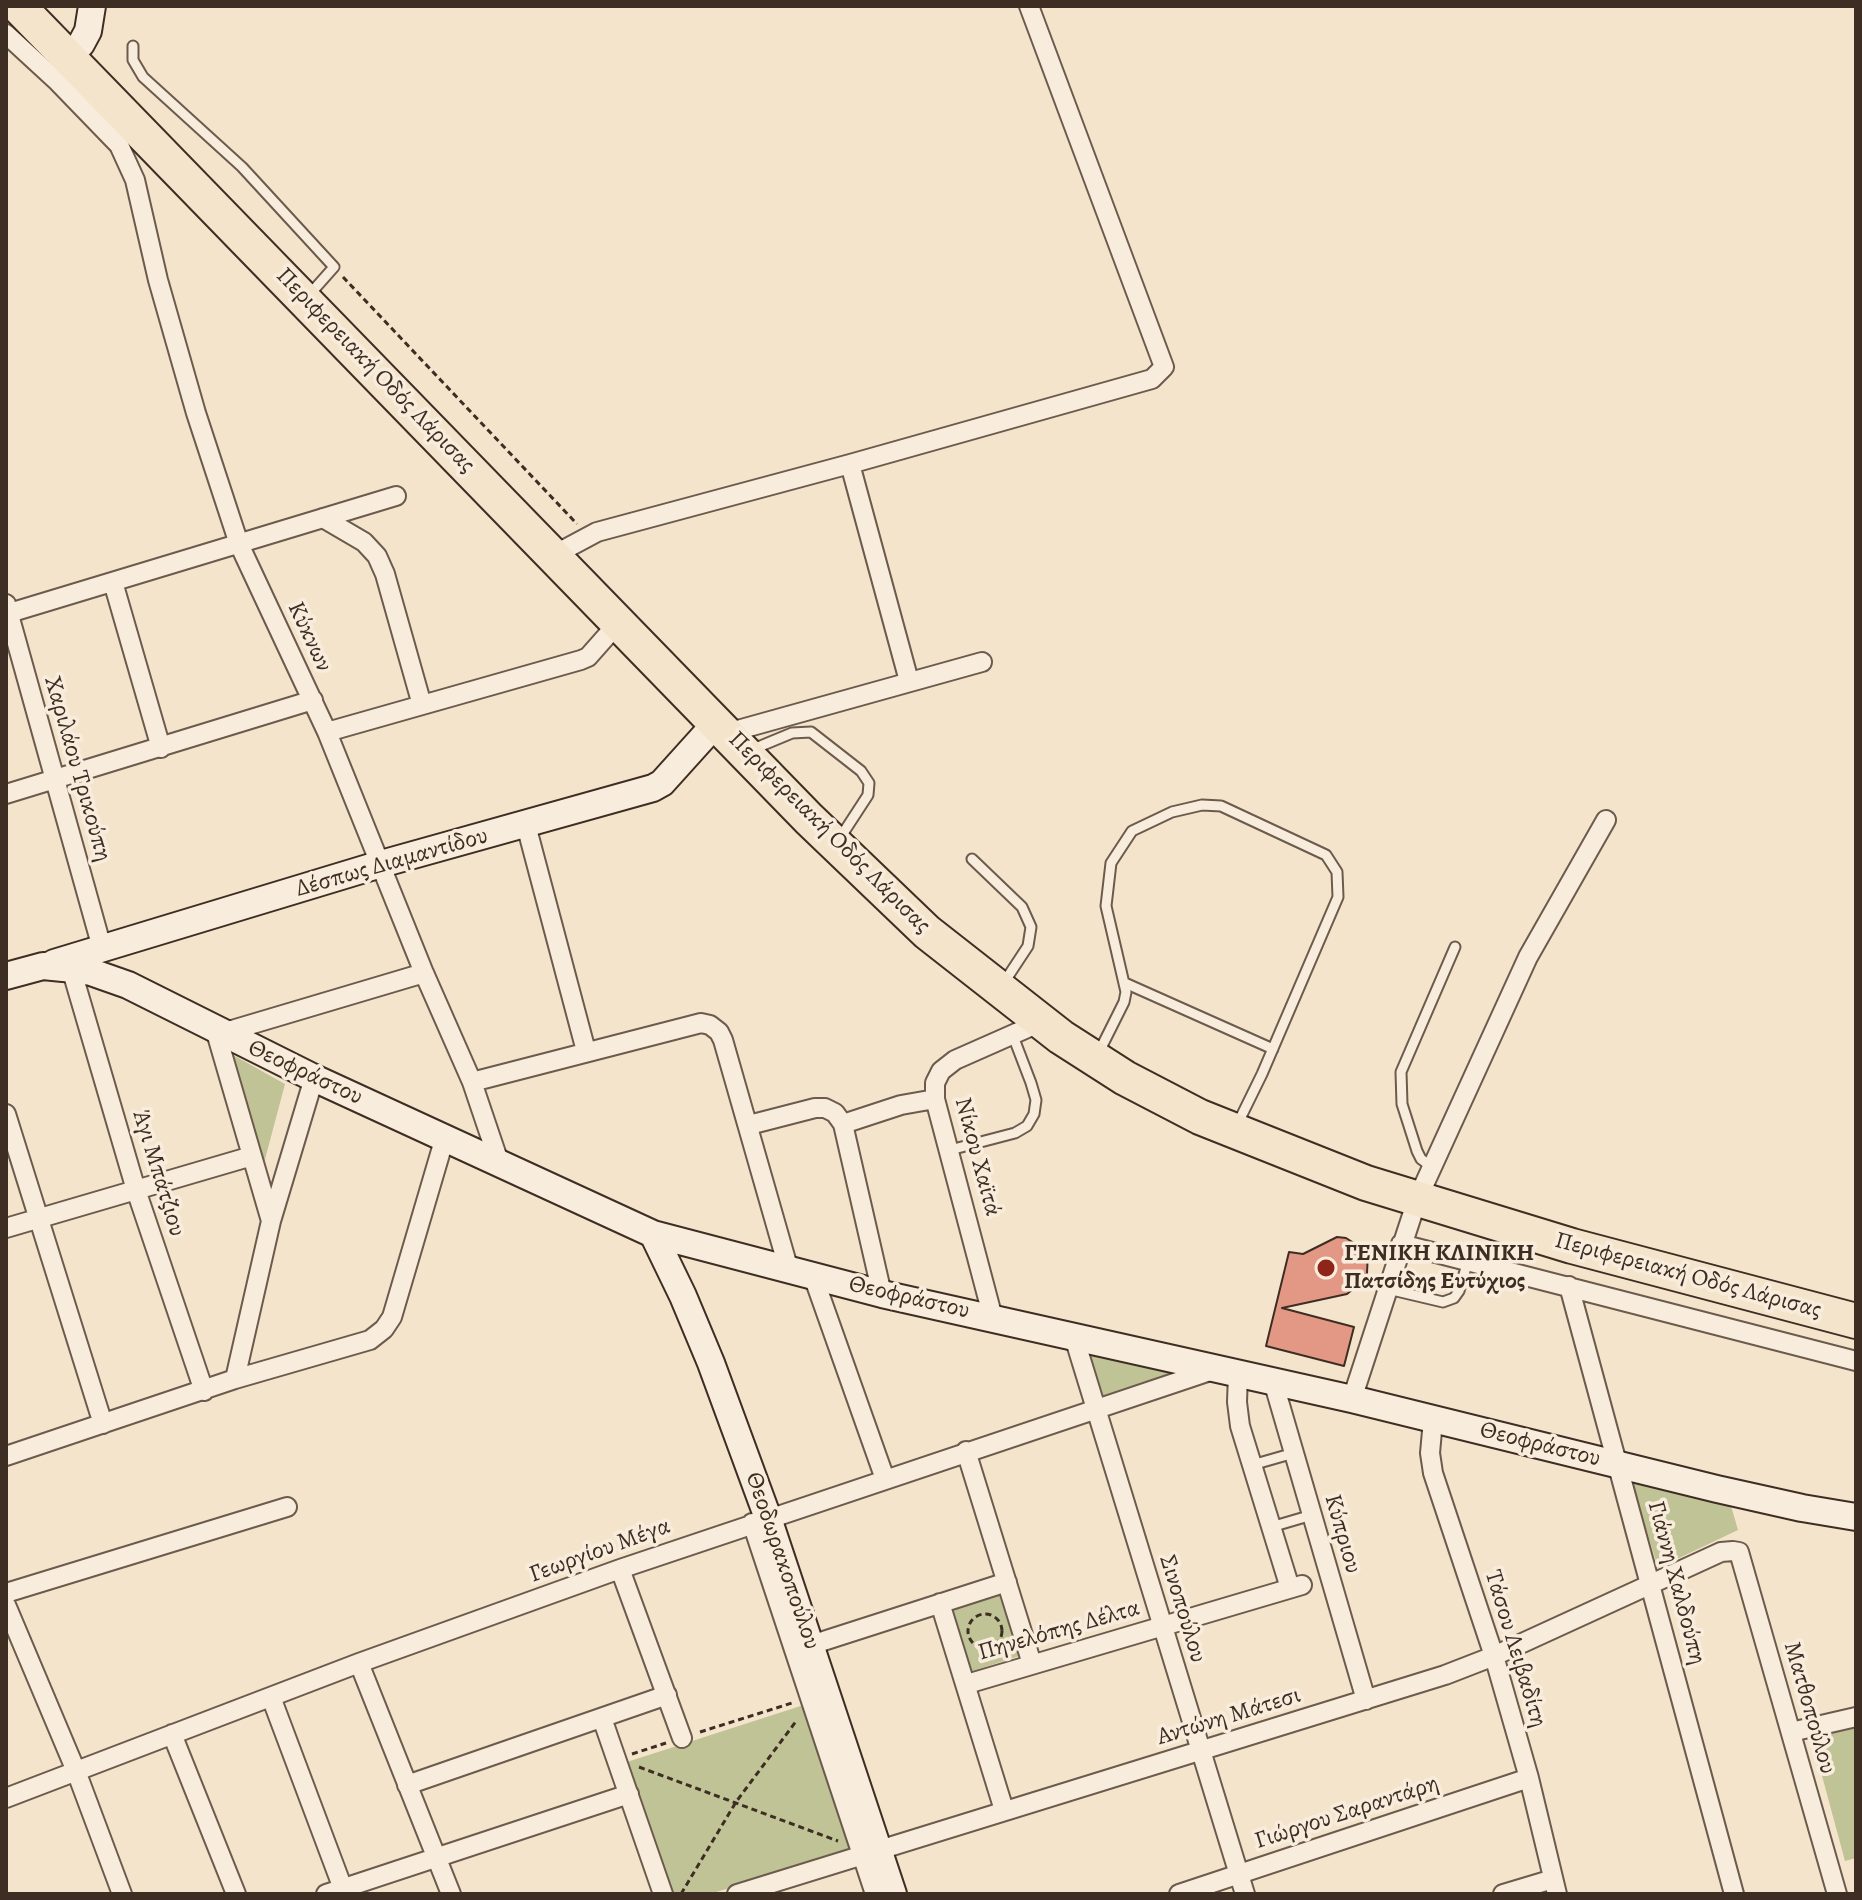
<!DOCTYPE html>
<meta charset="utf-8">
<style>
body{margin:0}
#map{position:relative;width:1862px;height:1900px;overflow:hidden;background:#f4e4cb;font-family:Alegreya,serif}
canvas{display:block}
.frame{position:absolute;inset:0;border:8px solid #3e2d23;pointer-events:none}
</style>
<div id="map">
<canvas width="1862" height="1900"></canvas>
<div class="frame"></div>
</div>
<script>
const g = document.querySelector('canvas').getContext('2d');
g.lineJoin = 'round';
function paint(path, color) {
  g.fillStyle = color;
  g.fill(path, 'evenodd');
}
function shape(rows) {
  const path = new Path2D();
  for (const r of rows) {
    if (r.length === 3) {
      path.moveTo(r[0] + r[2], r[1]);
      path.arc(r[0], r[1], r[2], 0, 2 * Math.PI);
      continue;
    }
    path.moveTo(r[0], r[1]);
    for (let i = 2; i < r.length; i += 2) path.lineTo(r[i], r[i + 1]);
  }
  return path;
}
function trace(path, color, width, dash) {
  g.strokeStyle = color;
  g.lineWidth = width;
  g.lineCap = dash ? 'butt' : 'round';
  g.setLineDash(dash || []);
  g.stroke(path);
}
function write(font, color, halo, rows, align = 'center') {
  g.font = font + ' Alegreya,serif';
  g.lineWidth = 7;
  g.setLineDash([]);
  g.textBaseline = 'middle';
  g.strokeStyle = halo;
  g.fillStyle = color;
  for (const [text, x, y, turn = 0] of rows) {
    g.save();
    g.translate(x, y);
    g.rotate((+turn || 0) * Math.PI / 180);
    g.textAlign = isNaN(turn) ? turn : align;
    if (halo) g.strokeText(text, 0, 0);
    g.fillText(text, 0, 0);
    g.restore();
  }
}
paint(shape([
 [224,1050,285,1084,264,1163,259,1167],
 [1082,1351,1174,1372,1095,1398],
 [1632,1482,1731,1506,1738,1530,1658,1568],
 [998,1591,1019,1656,967,1673,947,1608],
 [810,1703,857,1848,710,1894,670,1894,627,1762],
 [1856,1724,1856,1858,1845,1861,1811,1735]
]), '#bfc395');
const building = shape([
 [1337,1237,1346,1238,1368,1252,1367,1273,1363,1281,1347,1294,1282,1308,1354,1327,1344,1366,1266,1346,1289,1252,1303,1254,1337,1237]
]);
paint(building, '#e29885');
trace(building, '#3e2d23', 2);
const lane = shape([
 [133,46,133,60,143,77,242,167,334,267,310,294],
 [751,750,792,733,811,732,861,771,869,783,868,795,840,838],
 [972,859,1022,907,1031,927,1028,946,1003,984],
 [1125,983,1273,1049],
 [1099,1052,1124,1002,1126,992,1106,906,1111,863,1132,831,1172,812,1202,805,1221,806,1326,855,1337,872,1338,897,1262,1074,1237,1125],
 [950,1150,1015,1133,1027,1126,1034,1114,1036,1100,1031,1083,1013,1036],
 [1432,1167,1421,1159,1417,1151,1402,1104,1401,1072,1455,947],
 [1388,1289,1443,1302,1454,1298,1459,1291,1468,1261],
 [1252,1465,1294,1453],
 [1271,1527,1312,1515]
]);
const street = shape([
 [6,34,58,82,119,145,135,180,158,280,196,413,239,544,327,732,424,973,472,1082,499,1162],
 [850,464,909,681],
 [323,518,364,542,377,556,385,574,422,705],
 [554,555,597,532,850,464,1152,379,1164,367,1029,6],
 [113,582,161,748],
 [6,604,102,948],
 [6,614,396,496],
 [327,732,581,660,588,657,619,622],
 [727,733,982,662],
 [6,794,313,700],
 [526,825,586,1051],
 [71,968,136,1190,204,1391],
 [215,1029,271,1221],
 [222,1033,424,973],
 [472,1082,701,1023,710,1025,719,1032,723,1040,788,1267],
 [6,1114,103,1424],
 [843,1124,901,1105,935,1099],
 [749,1125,815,1108,825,1108,835,1113,843,1124,882,1294],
 [6,1228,252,1156],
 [1401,1244,1856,1361],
 [812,1273,885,1479],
 [1569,1286,1734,1894],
 [993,1318,935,1099,935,1083,941,1071,955,1060,1041,1022],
 [1074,1337,1245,1894],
 [1238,1374,1237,1402,1240,1426,1290,1588],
 [235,1379,271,1221,314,1078],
 [1273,1381,1366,1700],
 [1352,1399,1417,1200,1528,957,1606,820],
 [1433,1420,1430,1453,1433,1473,1494,1656,1529,1778,1557,1894],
 [966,1451,1032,1664],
 [6,1456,235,1379,370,1340,384,1329,392,1317,445,1137],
 [752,1523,875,1894],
 [620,1569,682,1738],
 [6,1593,287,1507],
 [940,1603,1004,1810],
 [6,1605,76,1771,122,1894],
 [811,1645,1007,1582],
 [359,1663,451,1894],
 [967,1684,1302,1585],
 [271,1697,345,1894],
 [602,1718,663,1894],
 [1791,1732,1856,1717],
 [172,1734,236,1894],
 [407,1785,667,1695],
 [6,1798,359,1663,620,1569,1213,1370],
 [326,1894,629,1794],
 [737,1894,1445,1675,1494,1656,1721,1552,1733,1551,1739,1552,1837,1894],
 [1179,1894,1529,1778],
 [1503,1894,1553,1879]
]);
const secondary = shape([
 [68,56,81,44,88,31,92,6],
 [54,963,381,864,653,788,662,783,717,722],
 [6,976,43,966,63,968,91,972,128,985,314,1078,653,1234,882,1294,1352,1399,1717,1489,1802,1508,1856,1517],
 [653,1234,683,1296,711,1363,768,1518,893,1894]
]);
const highway = shape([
 [18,6,809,819,927,932,1061,1037,1125,1078,1200,1117,1366,1183,1572,1246,1856,1321]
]);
trace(lane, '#6c5b4d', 13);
trace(street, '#6c5b4d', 22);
trace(secondary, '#3e2d23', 30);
trace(highway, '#3e2d23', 38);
trace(shape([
 [343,277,577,524],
 [985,1631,17],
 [700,1732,792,1703],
 [632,1754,666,1743],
 [639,1767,838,1841],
 [681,1894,736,1802,797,1720]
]), '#3e2d23', 3, [6, 4]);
trace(lane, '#f8eddd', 9);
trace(street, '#f8eddd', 18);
trace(secondary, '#f8eddd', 26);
trace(highway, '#f4e4cb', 34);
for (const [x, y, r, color] of [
 [1326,1268,10,"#8f2418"]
]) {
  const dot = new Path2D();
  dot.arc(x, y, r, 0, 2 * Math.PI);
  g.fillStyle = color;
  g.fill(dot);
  trace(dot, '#f8eddd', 3);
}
write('24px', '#3e2d23', '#f8eddd', [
 ["Περιφερειακή Οδός Λάρισας",375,371,46],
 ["Κύκνων",309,637,65],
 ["Χαριλάου Τρικούπη",77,769,74],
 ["Περιφερειακή Οδός Λάρισας",829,833,45],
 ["Δέσπως Διαμαντίδου",392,863,-16],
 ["Θεοφράστου",305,1073,25],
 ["Νίκου Χαϊτά",977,1157,75],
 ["Άγι Μπάτζιου",158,1173,73],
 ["Περιφερειακή Οδός Λάρισας",1688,1276,15],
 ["Θεοφράστου",909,1298,13],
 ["Θεοφράστου",1540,1445,14],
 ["Κύπριου",1342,1534,74],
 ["Γεωργίου Μέγα",600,1551,-20],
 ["Θεοδωρακοπούλου",782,1561,71],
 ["Γιάννη Χαλδούπη",1676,1583,75],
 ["Σινοπούλου",1182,1609,73],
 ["Πηνελόπης Δέλτα",1059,1631,-16],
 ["Τάσου Λειβαδίτη",1515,1649,73],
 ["Ματθοπούλου",1809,1708,74],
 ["Αντώνη Μάτεσι",1229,1717,-17],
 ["Γιώργου Σαραντάρη",1347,1813,-18]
]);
write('bold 24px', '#3e2d23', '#f8eddd', [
 ["ΓΕΝΙΚΗ ΚΛΙΝΙΚΗ",1344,1254],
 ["Πατσίδης Ευτύχιος",1344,1282]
], 'left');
</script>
